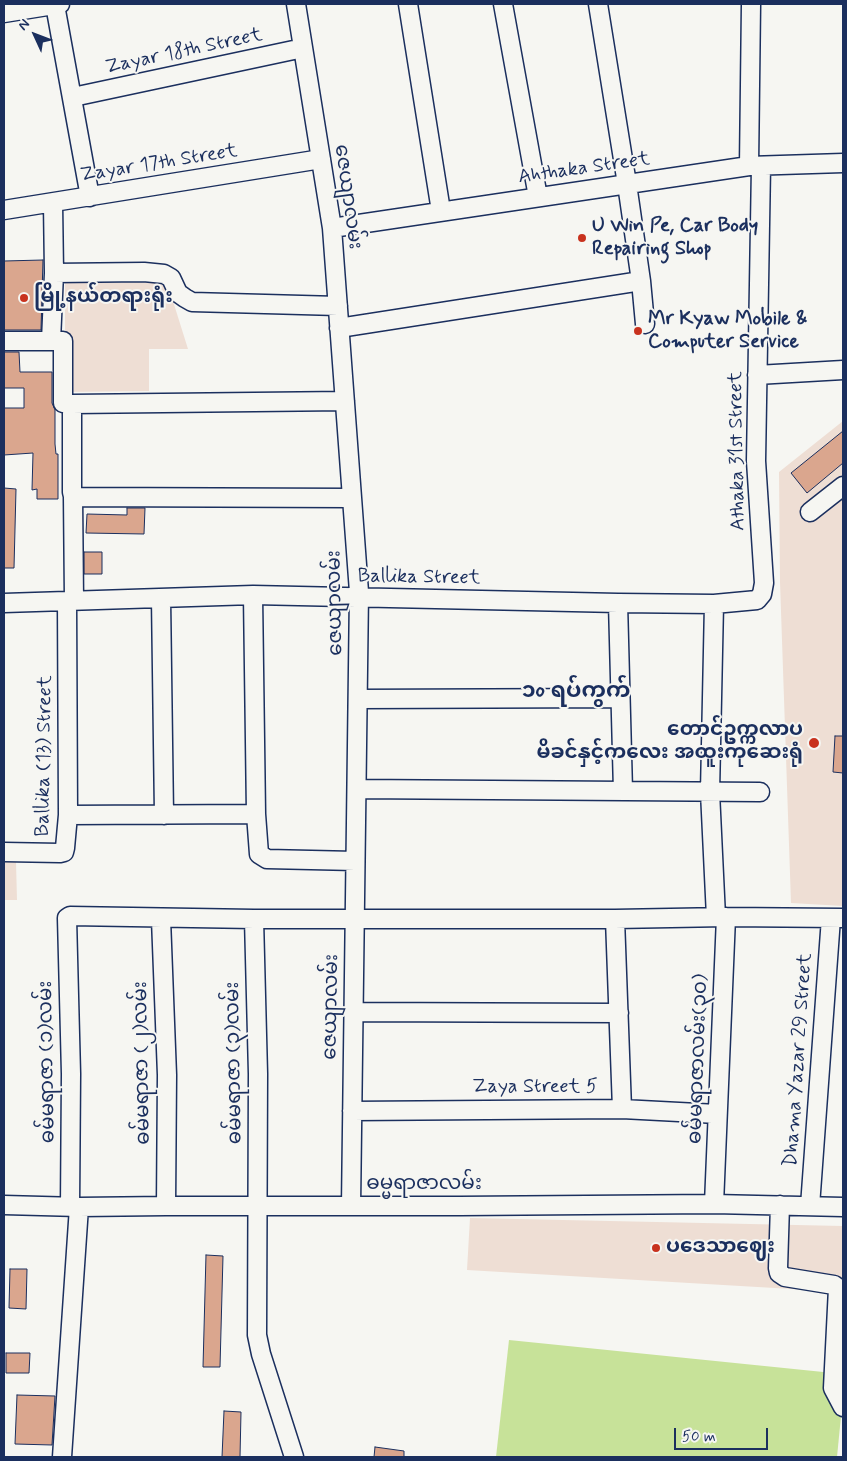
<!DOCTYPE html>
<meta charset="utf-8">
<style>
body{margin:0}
#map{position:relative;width:847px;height:1461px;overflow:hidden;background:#f6f6f2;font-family:Mynerve,sans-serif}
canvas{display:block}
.frame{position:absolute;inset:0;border:5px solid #1b2f5e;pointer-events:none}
.north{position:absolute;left:10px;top:10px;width:50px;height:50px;-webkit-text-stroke:4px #f6f6f2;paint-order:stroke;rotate:313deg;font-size:14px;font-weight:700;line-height:20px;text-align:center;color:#1b2f5e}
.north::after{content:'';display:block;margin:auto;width:18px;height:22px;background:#1b2f5e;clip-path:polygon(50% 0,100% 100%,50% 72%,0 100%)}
.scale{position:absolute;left:674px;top:1428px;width:94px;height:22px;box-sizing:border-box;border:2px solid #1b2f5e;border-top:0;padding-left:6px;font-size:15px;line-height:18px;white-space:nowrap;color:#1b2f5e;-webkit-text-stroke:4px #f6f6f2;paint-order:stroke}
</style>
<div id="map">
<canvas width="847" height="1461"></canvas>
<div class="frame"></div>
<div class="north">N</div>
<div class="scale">50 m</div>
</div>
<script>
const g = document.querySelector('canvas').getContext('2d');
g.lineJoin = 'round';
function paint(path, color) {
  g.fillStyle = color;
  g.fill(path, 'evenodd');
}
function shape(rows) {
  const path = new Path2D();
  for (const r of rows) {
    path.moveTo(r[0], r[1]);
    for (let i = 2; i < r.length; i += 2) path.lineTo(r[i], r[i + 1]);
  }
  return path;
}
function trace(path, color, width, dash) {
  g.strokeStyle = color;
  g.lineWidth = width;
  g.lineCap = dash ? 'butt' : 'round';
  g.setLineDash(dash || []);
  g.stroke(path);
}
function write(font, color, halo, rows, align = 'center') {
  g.font = font + ' Mynerve,"Noto Sans Myanmar",sans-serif';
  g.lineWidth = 4;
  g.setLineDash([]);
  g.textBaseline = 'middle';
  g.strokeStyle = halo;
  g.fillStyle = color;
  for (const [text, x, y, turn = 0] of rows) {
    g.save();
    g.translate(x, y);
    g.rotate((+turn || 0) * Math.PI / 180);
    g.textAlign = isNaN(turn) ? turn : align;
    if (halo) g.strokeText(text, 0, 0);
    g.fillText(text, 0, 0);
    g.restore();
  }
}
paint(shape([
 [167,282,188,349,149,349,149,391,65,392,65,283],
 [843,421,843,906,791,903,780,582,779,472],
 [4,862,16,862,17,900,4,900],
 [470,1218,843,1226,843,1292,467,1270]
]), '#eeded4');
paint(shape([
 [509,1340,843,1374,843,1396,837,1457,496,1457]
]), '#c7e299');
const building = shape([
 [43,260,41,330,4,330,4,261,43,260],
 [4,352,19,352,20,372,52,372,52,403,55,410,55,444,56,454,58,454,58,499,37,499,37,489,32,490,33,453,4,455,4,408,24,408,24,388,4,388,4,352],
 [843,431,843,463,807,493,791,473,843,431],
 [4,488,16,489,14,568,4,568,4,488],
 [127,508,145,508,144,534,86,533,87,514,127,515,127,508],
 [84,552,102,552,102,574,84,574,84,552],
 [835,736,843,736,843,773,833,772,835,736],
 [206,1255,223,1256,220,1367,203,1367,206,1255],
 [10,1269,27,1269,26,1309,9,1308,10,1269],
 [6,1353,30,1353,29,1373,6,1373,6,1353],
 [17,1395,55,1396,52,1445,15,1444,17,1395],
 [224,1411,241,1412,240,1457,222,1457,224,1411],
 [375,1447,404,1451,404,1457,374,1457,375,1447]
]);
paint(building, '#daa68e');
trace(building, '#1b2f5e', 1);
const minor = shape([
 [296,4,332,228,359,592,351,1206],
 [408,4,441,211],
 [503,4,538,197],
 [598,4,627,184,641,281,645,324],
 [55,5,90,197],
 [4,13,60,4],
 [73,97,303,48],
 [749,166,751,4],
 [4,210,321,159],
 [332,228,749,166,843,163],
 [54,273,144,272,164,274,171,278,178,293,185,298,192,302,338,306],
 [339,328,641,281],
 [4,341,63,341,63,403,72,404],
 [51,341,54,273,53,203],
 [757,375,843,370],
 [345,401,72,404,72,492,73,496,78,497,352,498],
 [73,496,74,601],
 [810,512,843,486],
 [253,595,256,814,259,854,267,859,355,861],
 [161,598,164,815],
 [4,603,253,595,618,603,714,604,757,600,762,594,764,583,756,461,761,166],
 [618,603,623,791],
 [714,604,710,792,716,917],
 [358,699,620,698],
 [357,789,760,792],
 [68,815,256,814],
 [4,852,60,853,64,852,65,848,68,815,67,601],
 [161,919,167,1075,166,1206],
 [254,919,258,1074,257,1335,261,1354,294,1457],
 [615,919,622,1109],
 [353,1012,619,1013],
 [352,1111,622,1109,717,1114],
 [714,1204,726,917],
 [4,1205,79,1207,166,1206,460,1206,714,1204,843,1207],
 [780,1205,778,1268,779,1273,785,1277,834,1285,838,1288,833,1388,843,1407],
 [810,1206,831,918],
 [70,1207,71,1074,67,918,70,916,254,919,615,919,726,917,843,918],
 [62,1457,79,1207]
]);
trace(minor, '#1b2f5e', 21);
trace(minor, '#f6f6f2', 18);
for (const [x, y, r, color] of [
 [582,238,5,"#c8321e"],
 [24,298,5,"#c8321e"],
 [638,331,5,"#c8321e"],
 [814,743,6,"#c8321e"],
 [656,1248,5,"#c8321e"]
]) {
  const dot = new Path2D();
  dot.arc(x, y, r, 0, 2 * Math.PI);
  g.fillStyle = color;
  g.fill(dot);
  trace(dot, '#f6f6f2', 2);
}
write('20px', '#1b2f5e', '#f6f6f2', [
 ["Zayar 18th Street",184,52,-12],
 ["Zayar 17th Street",159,164,-9],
 ["Ahthaka Street",584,169,-8],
 ["ဇေယျာလမ်း",347,197,82],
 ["Athaka 31st Street",738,451,-91],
 ["Ballika Street",419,578,1],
 ["ဇေယျာလမ်း",336,603,-91],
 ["Ballika (13) Street",45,756,-89],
 ["ဇေယျာလမ်း",332,1007,-89],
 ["ဓမ်မရာဇာလမ်း(၃၀)",699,1059,-88],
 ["Dhama Yazar 29 Street",799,1060,-86],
 ["ဓမ်မရာဇာ (၁)လမ်း",48,1062,-91],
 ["ဓမ်မရာဇာ (၂)လမ်း",143,1063,-91],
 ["ဓမ်မရာဇာ (၃)လမ်း",235,1063,-91],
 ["Zaya Street 5",535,1088],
 ["ဓမ္မရာဇာလမ်း",424,1185]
]);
write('bold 20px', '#1b2f5e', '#f6f6f2', [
 ["U Win Pe, Car Body",592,227],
 ["Repairing Shop",592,250],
 ["မြို့နယ်တရားရုံး",34,298],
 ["Mr Kyaw Mobile &",648,320],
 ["Computer Service",648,343],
 ["တောင်ဥက္ကလာပ",803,731,"right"],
 ["မိခင်နှင့်ကလေး အထူးကုဆေးရုံ",803,754,"right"],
 ["ပဒေသာဈေး",666,1248]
], 'left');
write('bold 22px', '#1b2f5e', '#f6f6f2', [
 ["၁o ရပ်ကွက်",576,692]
]);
</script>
